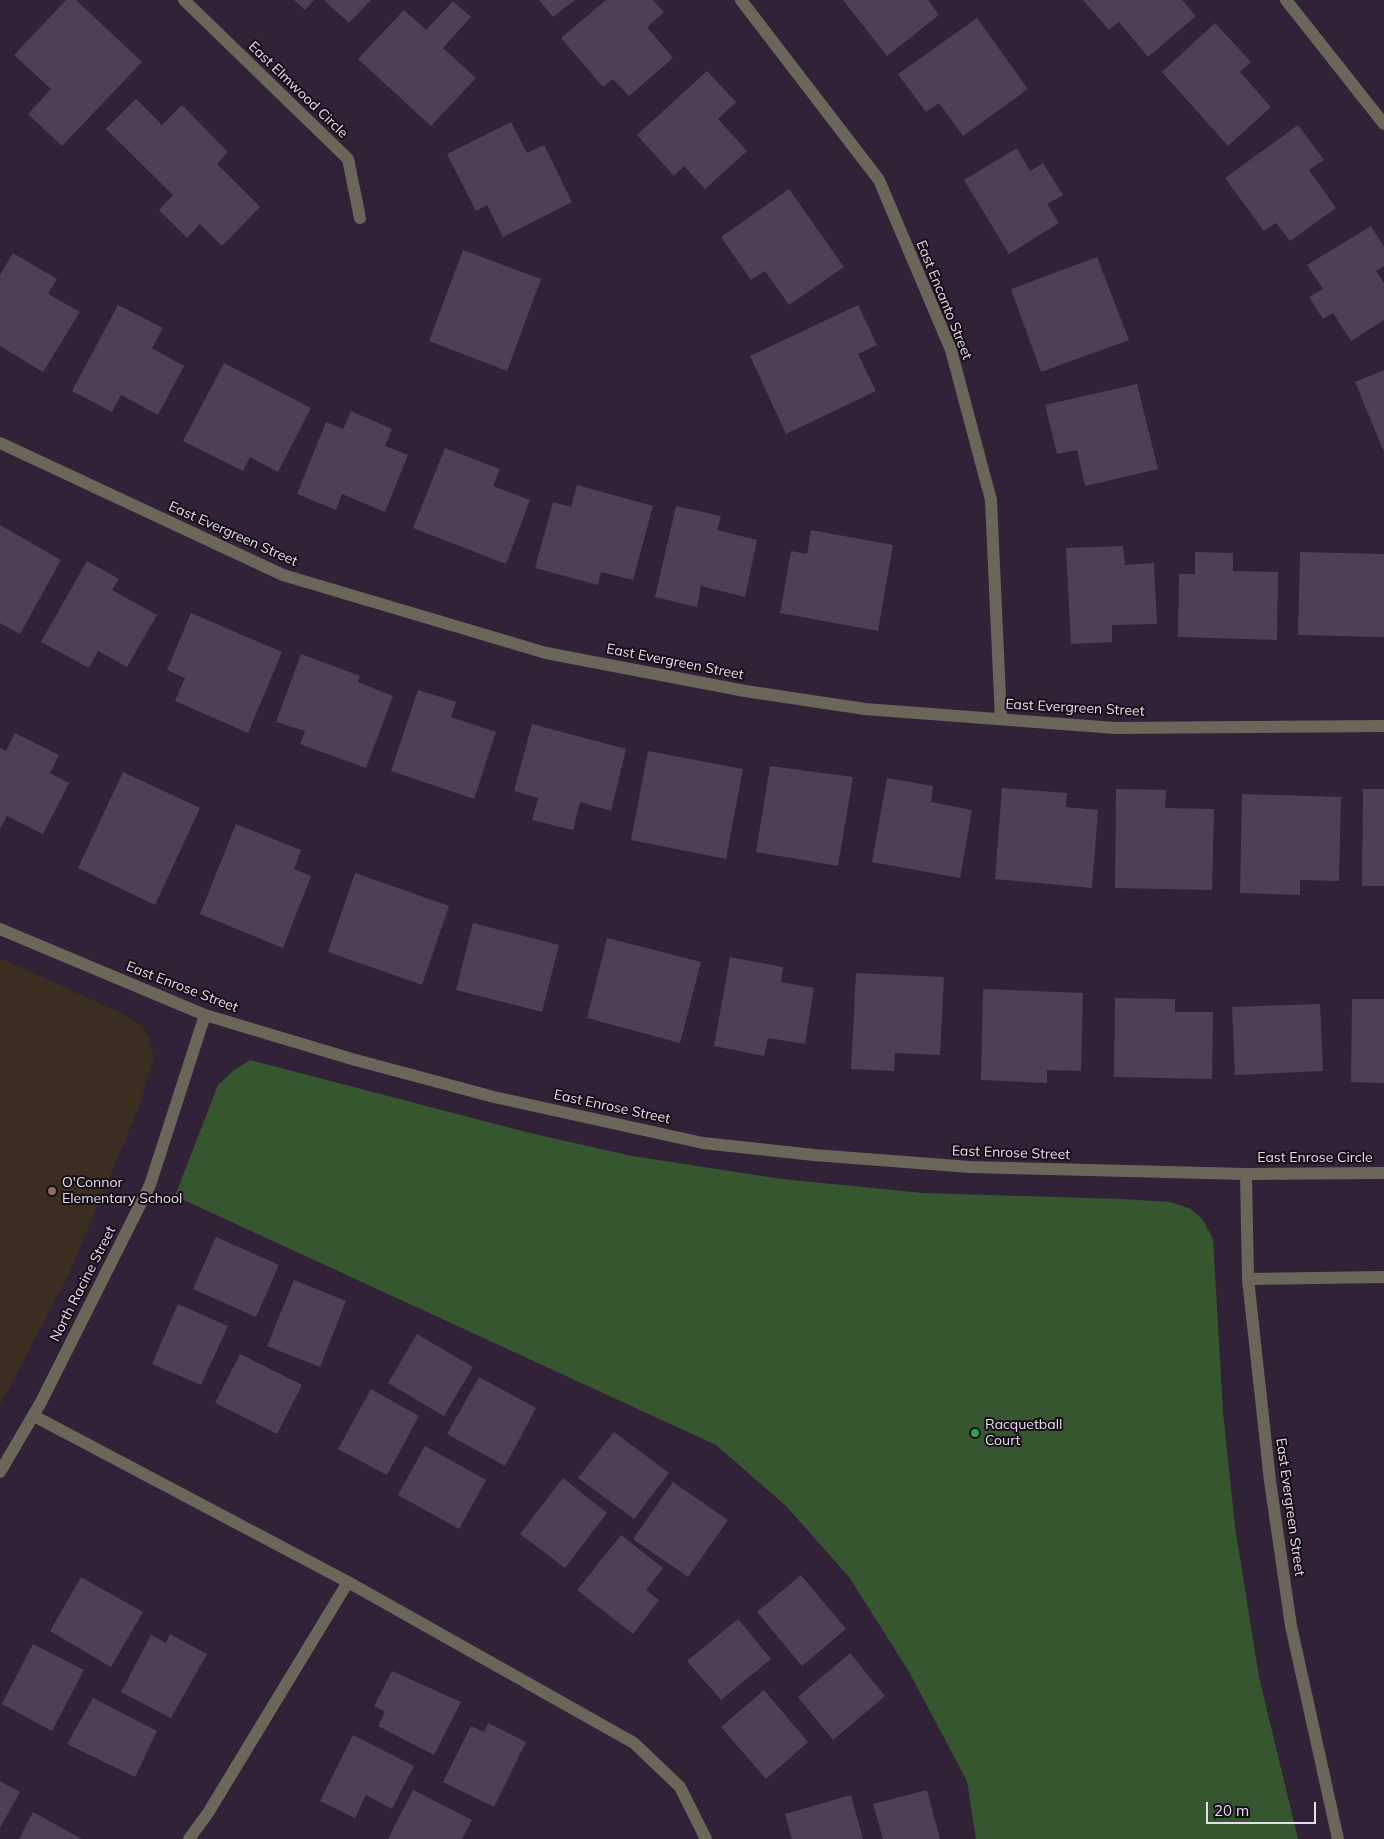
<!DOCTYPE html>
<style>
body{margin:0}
#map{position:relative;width:1384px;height:1839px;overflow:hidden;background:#322237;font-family:Mulish,sans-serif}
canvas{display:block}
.scale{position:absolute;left:1206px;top:1802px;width:110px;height:22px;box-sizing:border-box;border:2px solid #e6dcea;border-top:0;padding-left:6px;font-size:15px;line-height:18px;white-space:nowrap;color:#e6dcea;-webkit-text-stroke:4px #160e18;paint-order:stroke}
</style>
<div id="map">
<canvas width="1384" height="1839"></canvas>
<div class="scale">20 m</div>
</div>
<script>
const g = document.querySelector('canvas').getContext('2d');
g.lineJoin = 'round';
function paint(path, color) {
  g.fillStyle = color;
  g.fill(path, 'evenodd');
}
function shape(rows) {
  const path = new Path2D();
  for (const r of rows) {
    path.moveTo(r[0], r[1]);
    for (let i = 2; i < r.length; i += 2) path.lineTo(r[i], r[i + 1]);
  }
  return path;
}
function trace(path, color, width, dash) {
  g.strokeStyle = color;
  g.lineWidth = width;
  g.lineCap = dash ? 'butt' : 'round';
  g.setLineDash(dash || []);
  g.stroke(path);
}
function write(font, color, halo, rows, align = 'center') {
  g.font = font + ' Mulish,sans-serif';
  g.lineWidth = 4;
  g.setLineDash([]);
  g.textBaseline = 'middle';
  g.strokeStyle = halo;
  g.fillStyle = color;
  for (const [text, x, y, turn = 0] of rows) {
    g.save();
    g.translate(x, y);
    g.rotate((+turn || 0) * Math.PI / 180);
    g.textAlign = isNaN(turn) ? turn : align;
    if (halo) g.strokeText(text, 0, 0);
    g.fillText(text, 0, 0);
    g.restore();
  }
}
paint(shape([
 [0,958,126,1015,144,1028,149,1038,154,1058,139,1107,68,1276,0,1405]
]), '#3b2d20');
paint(shape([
 [250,1060,530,1133,632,1156,782,1179,923,1193,1121,1199,1170,1202,1191,1209,1203,1220,1213,1239,1223,1412,1235,1527,1259,1677,1298,1839,976,1839,967,1781,908,1670,849,1577,786,1506,716,1445,175,1196,218,1085,233,1071]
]), '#365630');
paint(shape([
 [66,0,76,0,142,62,62,146,28,114,51,89,14,55],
 [294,0,314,0,305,10],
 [324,0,371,0,349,23],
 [539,0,575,0,553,17],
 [606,0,653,0,664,12,647,27,673,58,629,96,613,79,603,87,561,38],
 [843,0,928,0,939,15,887,56],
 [1083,0,1182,0,1196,16,1148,57,1119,22,1109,30],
 [453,1,471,17,443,48,476,78,431,126,358,59,404,10,426,30],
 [977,18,1028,89,963,136,939,103,926,112,898,74],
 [1215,23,1251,62,1240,72,1271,107,1228,146,1162,72],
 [707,71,736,102,718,119,747,151,705,189,684,166,674,176,637,135],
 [136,99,162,125,182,105,228,152,217,164,260,207,222,246,200,224,187,238,159,210,173,195,106,129],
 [511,122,527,153,544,145,572,202,503,237,487,205,476,211,447,154],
 [1298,125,1324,160,1309,170,1336,208,1290,241,1276,223,1264,231,1225,178],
 [1017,148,1030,171,1043,163,1063,195,1047,204,1059,223,1009,254,964,180],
 [789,189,844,267,789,305,765,271,751,280,721,237],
 [1371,226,1384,247,1384,266,1376,271,1384,283,1384,320,1351,341,1333,313,1323,319,1309,297,1323,289,1307,265],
 [463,250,541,279,507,371,429,341],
 [13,253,57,279,48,294,80,312,43,372,0,346,0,275],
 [1097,257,1129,340,1041,372,1011,289],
 [118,305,163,328,152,348,184,366,158,415,121,395,112,412,72,391],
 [858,305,877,345,858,354,876,391,786,434,750,356],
 [224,363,311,408,278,472,250,457,243,471,183,441],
 [1384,370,1384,452,1355,382],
 [1137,384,1158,469,1085,486,1077,450,1057,454,1045,405],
 [351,411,392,429,385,446,408,455,385,512,342,494,336,510,297,494,326,422,343,429],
 [445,448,500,469,493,486,530,500,506,564,413,528],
 [577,485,653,506,633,580,601,572,598,585,535,568,553,502,571,507],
 [676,506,721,516,717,530,757,540,745,597,701,586,697,607,655,597],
 [0,525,61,560,20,634,0,623],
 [811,530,893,545,878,631,780,613,791,551,807,554],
 [1123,546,1125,565,1154,563,1157,624,1112,625,1112,642,1071,644,1066,548],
 [1195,552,1233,553,1233,571,1278,572,1277,640,1178,637,1179,574,1195,574],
 [1300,552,1384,554,1384,637,1298,635],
 [87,561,119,579,112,590,157,615,127,667,98,651,89,668,41,642],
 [191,613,282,652,248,733,175,701,185,678,167,670],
 [301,654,360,676,358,682,393,696,366,768,300,744,305,731,276,722],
 [418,690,456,702,451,717,496,732,474,799,391,771],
 [532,724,626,749,611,811,580,802,573,830,532,820,538,798,514,791],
 [15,733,59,755,50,773,69,783,43,834,7,816,0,829,0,748,6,751],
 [648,751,743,769,726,859,631,840],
 [770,766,853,777,838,866,756,852],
 [123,772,200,808,155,905,78,868],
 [887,778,933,786,931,802,972,810,960,878,872,862],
 [1002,788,1067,793,1066,807,1098,810,1092,888,995,879],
 [1116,789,1166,790,1165,808,1214,809,1212,890,1115,888],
 [1363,789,1384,789,1384,886,1362,886],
 [1242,794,1341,797,1339,881,1300,880,1300,895,1240,893],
 [236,824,301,850,294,869,311,876,283,948,200,914],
 [355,873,449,906,422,985,328,952],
 [473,923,559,945,542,1012,456,990],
 [607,938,701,962,680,1043,587,1018],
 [730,957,783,967,781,982,814,988,805,1044,768,1038,764,1056,714,1046],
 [856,973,944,977,940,1055,895,1053,894,1071,851,1069],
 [983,989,1083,993,1081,1071,1047,1070,1047,1083,981,1080],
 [1115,998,1175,999,1175,1012,1213,1012,1212,1079,1114,1077],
 [1352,999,1384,999,1384,1083,1351,1082],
 [1320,1004,1323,1071,1235,1075,1232,1007],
 [216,1237,279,1265,256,1317,193,1289],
 [294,1280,346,1301,320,1367,267,1346],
 [178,1304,228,1326,201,1385,152,1364],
 [417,1334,473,1367,444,1416,388,1383],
 [240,1354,302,1385,277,1434,215,1403],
 [479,1377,536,1408,505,1466,447,1434],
 [371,1389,419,1416,387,1475,338,1449],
 [614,1432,669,1473,634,1519,578,1478],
 [425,1446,486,1480,459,1529,398,1495],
 [563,1478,607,1513,565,1568,520,1534],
 [673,1482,728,1520,688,1577,633,1539],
 [621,1535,663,1568,646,1590,659,1600,633,1634,577,1590],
 [801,1575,846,1629,802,1666,757,1612],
 [81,1577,143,1612,111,1667,50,1631],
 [738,1619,771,1659,721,1700,687,1661],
 [170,1634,207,1654,171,1718,121,1692,151,1635,166,1643],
 [33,1644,84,1670,52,1731,2,1704],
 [850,1653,885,1696,833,1740,798,1697],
 [392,1671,461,1702,434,1755,378,1726,385,1712,374,1706],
 [764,1690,808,1742,766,1779,721,1727],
 [93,1698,157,1731,135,1777,67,1744],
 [488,1723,526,1742,494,1807,443,1782,471,1726,484,1732],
 [353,1735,414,1766,392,1809,366,1795,355,1818,320,1801],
 [0,1781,20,1792,0,1828],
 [413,1790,472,1820,462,1839,388,1839],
 [927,1790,940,1839,883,1839,873,1804],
 [851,1795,863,1839,792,1839,785,1814],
 [33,1812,82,1839,19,1839]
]), '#4f3e55');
trace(shape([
 [1248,1279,1384,1277],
 [34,1416,348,1582,634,1743,680,1787,706,1839],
 [189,1839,208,1813,348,1582]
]), '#6a675a', 12);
trace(shape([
 [184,0,348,159,360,218],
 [741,0,879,180,951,350,991,500,1001,719],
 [1286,0,1384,124],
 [0,443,283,575,546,653,745,691,865,709,1115,728,1384,726],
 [0,929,205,1015,352,1059,494,1097,703,1143,814,1155,970,1167,1246,1174,1384,1173],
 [1246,1174,1248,1279,1270,1481,1291,1626,1338,1839],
 [0,1472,41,1402,150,1185,205,1015]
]), '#6a675a', 12);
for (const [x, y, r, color] of [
 [52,1191,5,"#8d6e63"],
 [975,1433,5,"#2e9e5b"]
]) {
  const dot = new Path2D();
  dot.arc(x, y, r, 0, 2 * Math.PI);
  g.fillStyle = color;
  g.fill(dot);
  trace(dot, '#160e18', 2);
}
write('14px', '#e6dcea', '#160e18', [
 ["East Elmwood Circle",298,90,44],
 ["East Encanto Street",944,300,68],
 ["East Evergreen Street",233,534,24],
 ["East Evergreen Street",675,662,11],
 ["East Evergreen Street",1075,708,3],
 ["East Enrose Street",182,987,21],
 ["East Enrose Street",612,1107,12],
 ["East Enrose Street",1011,1153,2],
 ["East Enrose Circle",1315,1158],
 ["North Racine Street",83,1284,-63],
 ["East Evergreen Street",1290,1507,82]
]);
write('14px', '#e6dcea', '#160e18', [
 ["O'Connor",62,1183],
 ["Elementary School",62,1199],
 ["Racquetball",985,1425],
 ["Court",985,1441]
], 'left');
</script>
